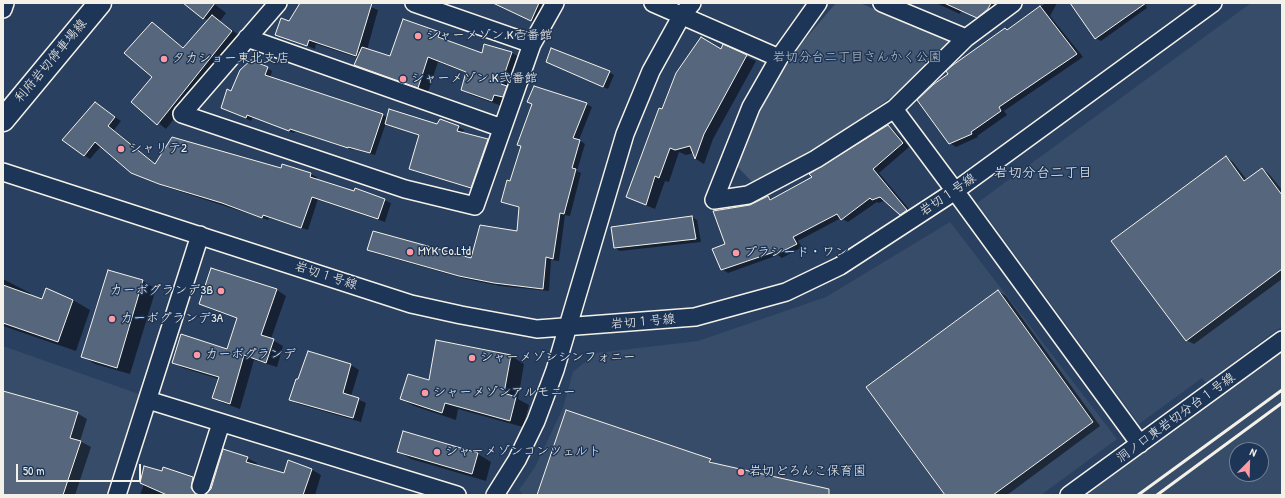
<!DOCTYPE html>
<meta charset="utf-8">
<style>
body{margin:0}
#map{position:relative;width:1285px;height:498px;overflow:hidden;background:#2a4060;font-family:"Patrick Hand",sans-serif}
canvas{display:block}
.frame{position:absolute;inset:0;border:4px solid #f4f1e8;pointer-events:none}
.north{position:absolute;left:1229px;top:442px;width:40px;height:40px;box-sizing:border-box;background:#1d3557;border:1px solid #738091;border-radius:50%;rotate:23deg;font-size:11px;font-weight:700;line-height:16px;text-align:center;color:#f4f1e8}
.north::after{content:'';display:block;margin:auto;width:14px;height:18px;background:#ff9aa2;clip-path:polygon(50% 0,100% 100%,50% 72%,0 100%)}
.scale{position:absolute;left:16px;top:464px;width:125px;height:18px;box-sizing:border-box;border:2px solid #f4f1e8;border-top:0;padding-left:5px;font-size:12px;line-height:14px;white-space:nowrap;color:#f4f1e8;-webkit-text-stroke:3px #1d3557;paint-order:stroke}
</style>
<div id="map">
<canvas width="1285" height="498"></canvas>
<div class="frame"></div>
<div class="north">N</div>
<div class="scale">50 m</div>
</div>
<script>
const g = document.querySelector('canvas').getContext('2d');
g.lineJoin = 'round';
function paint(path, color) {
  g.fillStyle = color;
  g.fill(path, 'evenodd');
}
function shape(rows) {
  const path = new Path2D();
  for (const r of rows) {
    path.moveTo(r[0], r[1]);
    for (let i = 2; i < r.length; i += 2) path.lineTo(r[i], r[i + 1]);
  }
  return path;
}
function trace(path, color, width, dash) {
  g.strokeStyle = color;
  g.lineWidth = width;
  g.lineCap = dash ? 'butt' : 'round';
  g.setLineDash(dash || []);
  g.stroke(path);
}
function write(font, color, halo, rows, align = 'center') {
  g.font = font + ' "Patrick Hand","Klee One",sans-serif';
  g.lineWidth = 3;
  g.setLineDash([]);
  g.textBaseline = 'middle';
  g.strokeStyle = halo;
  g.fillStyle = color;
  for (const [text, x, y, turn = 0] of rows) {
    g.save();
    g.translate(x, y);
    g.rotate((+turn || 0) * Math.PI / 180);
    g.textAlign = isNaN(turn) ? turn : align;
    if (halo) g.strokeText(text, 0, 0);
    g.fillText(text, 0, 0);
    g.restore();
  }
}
paint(shape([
 [1251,3,1282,3,1282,326,1206,383,1202,378,1139,424,977,203],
 [950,222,1117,439,1041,495,523,495,519,490,535,467,563,408,573,372,596,353,698,341,826,297],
 [3,346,139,394,106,495,3,495],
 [1282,351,1282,495,1085,495,1145,452],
 [1237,450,1261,450,1261,474,1237,474]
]), '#374c69');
paint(shape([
 [836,3,860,3,948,40,947,53,901,90,837,136,786,166,752,182,734,163,762,99,790,57]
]), '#445771');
paint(shape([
 [185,3,213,3,226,13,220,21,240,36,166,129,132,102,153,77,152,23,184,48,208,21],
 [301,3,361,3,378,10,367,50,391,58,439,33,449,39,447,41,482,54,485,45,512,53,521,58,502,106,471,95,462,90,467,73,438,62,428,92,365,70,356,65,358,58,316,44,315,49,276,34,289,22],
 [506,3,543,3,541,6,544,7,536,23,508,10],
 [936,3,1000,3,985,21,961,11,960,14],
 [1046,3,1057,3,1050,16,1083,57,1004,111,1007,115,977,136,978,137,956,147,950,143,949,74,953,66],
 [1071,3,1148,3,1145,5,1147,8,1101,41,1095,38],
 [723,46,756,61,713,139,704,164,696,159,694,153,686,155,679,152,669,182,665,181,655,209,627,197,662,111],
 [547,62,609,72,614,75,608,89],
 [267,68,272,71,270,78,388,117,458,127,464,130,462,133,492,143,476,190,410,169,420,136,386,123,375,155,353,149,353,150,295,131,294,133,253,117,251,121,227,110,231,92],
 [528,102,586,104,592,107,579,140,585,144,577,171,581,173,570,216,565,215,559,261,551,260,549,291,500,286,466,279,374,253,368,250,472,260,518,232,520,208,502,202,522,147,519,145,533,105],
 [95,103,121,121,114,130,156,164,281,169,283,165,311,174,317,177,316,180,354,192,384,200,391,203,385,222,318,199,308,230,269,218,268,220,166,187,139,176,101,146,90,159,84,155],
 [888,126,894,130,909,147,879,173,913,214,907,218,886,200,879,203,877,202,848,222,841,218,798,241,802,247,782,258,778,255,728,273,722,269,726,245,750,206,768,197,772,199,813,178],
 [1226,157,1233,162,1247,180,1262,169,1269,174,1282,190,1282,279,1194,344,1186,340],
 [692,217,697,220,701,242,620,251,615,248],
 [108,271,143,281,156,289,130,374,95,364,82,356],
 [3,279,30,293,30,296,43,300,73,300,90,310,76,351,3,326],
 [277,290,286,296,271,339,283,346,277,367,254,360,240,409,223,403,213,397,219,379,183,368,173,362,228,350,238,319,210,309,200,303],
 [998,291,1006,296,1100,426,1007,495,946,495],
 [308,353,351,365,359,370,351,396,366,403,361,422,298,404,290,400,299,381],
 [511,356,524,364,518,399,529,405,523,427,458,409,456,420,414,406,401,399,430,381],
 [3,392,77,413,87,419,80,441,91,447,75,495,3,495],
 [403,432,478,454,491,462,486,481,411,459,398,451],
 [247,458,257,463,256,466,284,474,311,469,321,475,315,495,207,495],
 [710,460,717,465,829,493,829,495,538,495],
 [164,468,193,478,203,484,201,495,140,495,144,484,162,473]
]), '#0007');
const building = shape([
 [183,3,215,3,203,19,183,3],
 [300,3,372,3,356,56,309,40,307,46,275,35,281,18,289,21,300,3],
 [493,3,539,3,531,21,493,3],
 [944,3,991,3,988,9,977,18,944,3],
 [1070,3,1146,3,1095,39,1070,3],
 [1040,6,1077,54,999,107,1001,111,971,132,972,134,949,144,917,100,934,84,948,74,946,71,953,65,1005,28,1007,30,1040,6],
 [212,15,232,31,157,125,131,102,152,77,124,53,152,22,183,48,212,15],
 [403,19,440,32,438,37,482,53,484,44,512,52,501,84,507,86,503,97,494,95,492,101,461,90,466,72,428,57,418,88,354,65,362,47,390,56,403,19],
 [701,37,721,49,723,44,747,55,704,134,695,159,690,146,675,150,670,148,659,178,655,176,646,205,626,197,659,108,662,109,676,73,701,37],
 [551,48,610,71,603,87,546,62,551,48],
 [251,60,268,67,265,75,383,114,370,153,348,147,348,148,290,129,289,131,247,115,246,118,221,108,227,89,231,91,240,70,251,60],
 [534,86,587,103,573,138,580,140,572,168,576,169,564,214,560,213,553,259,546,257,543,289,494,283,459,276,367,250,373,231,471,258,480,225,517,231,519,207,501,202,507,180,510,181,521,146,517,145,532,104,527,102,534,86],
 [95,102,115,117,108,126,155,164,172,137,281,168,282,164,311,173,310,177,354,191,355,188,385,199,378,219,312,197,301,228,263,215,262,218,222,203,159,184,131,173,95,142,84,156,62,140,95,102],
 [389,109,437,124,440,119,459,126,457,131,488,139,471,188,409,169,419,135,385,124,389,109],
 [888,125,903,143,873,169,907,210,900,215,880,197,872,200,870,198,841,220,837,214,793,237,797,244,775,255,774,252,721,270,712,249,725,244,713,211,750,205,768,196,770,200,812,177,809,174,888,125],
 [1226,156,1244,181,1262,168,1282,195,1282,269,1186,341,1111,241,1226,156],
 [692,216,696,239,614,248,611,227,692,216],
 [211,268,277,289,261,335,274,339,266,363,244,355,230,404,212,398,219,377,172,363,181,334,227,349,237,318,199,304,211,268],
 [108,270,143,280,117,368,81,357,108,270],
 [3,285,42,299,46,288,73,300,58,342,3,323,3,285],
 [998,290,1093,422,993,495,945,495,866,387,998,290],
 [436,340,511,355,504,393,516,397,510,421,445,403,442,413,400,399,408,374,429,380,436,340],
 [308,351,351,364,343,393,359,398,353,418,289,400,296,379,298,379,308,351],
 [3,391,78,412,70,438,81,441,63,495,3,495,3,391],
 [566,410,711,459,709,462,829,489,829,495,537,495,566,410],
 [403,431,478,453,472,474,397,452,403,431],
 [223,449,248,457,246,462,284,473,288,460,312,469,303,495,205,495,211,489,223,449],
 [144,466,162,471,163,467,193,477,191,488,197,495,167,495,140,483,144,466]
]);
paint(building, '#56677d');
trace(building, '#f4f1e8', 1);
const minor = shape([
 [278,3,182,114,405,189,475,206,532,44,555,3],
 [414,3,532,44],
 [653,3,779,58],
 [818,3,779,58,751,107,714,200,748,195,816,159,894,109,966,38,1013,3],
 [882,3,966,38],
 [3,9,5,3],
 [247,38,502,128],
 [894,109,955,191,1140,444],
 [3,172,411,304,461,315,537,329,695,317,786,292,840,266,955,191,1213,3],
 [148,400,457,495],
 [201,486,221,423],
 [117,495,200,235],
 [495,495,517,460,536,421,555,370,625,134,651,71,682,15,692,3],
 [1069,495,1282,340]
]);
const major = shape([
 [3,120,100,3]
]);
trace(minor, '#f4f1e8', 20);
trace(major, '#f4f1e8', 25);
trace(minor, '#1d3557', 17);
trace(major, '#1d3557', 22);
trace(shape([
 [1138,495,1282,390],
 [1157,495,1282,403]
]), '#f4f1e8', 3);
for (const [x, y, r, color] of [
 [418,36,4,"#ff9aa2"],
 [164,59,4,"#ff9aa2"],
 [403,79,4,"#ff9aa2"],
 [121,149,4,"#ff9aa2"],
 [410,252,4,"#ff9aa2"],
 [736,253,4,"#ff9aa2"],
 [221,291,4,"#ff9aa2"],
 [112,319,4,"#ff9aa2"],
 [197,355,4,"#ff9aa2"],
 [472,358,4,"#ff9aa2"],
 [425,393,4,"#ff9aa2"],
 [437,452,4,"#ff9aa2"],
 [741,472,4,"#ff9aa2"]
]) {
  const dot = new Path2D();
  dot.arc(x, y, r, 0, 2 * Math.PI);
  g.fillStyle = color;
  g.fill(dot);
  trace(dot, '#1d3557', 1.5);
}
write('13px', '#f4f1e8', '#1d3557', [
 ["シャーメゾン.K壱番館",426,36],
 ["タカショー東北支店",172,59],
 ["シャーメゾン.K弐番館",411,79],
 ["シャリテ2",129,149],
 ["MYK Co.Ltd",418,252],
 ["プラシード・ワン",744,253],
 ["カーボグランデ3B",213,291,"right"],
 ["カーボグランデ3A",120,319],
 ["カーボグランデ",205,355],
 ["シャーメゾンシンフォニー",480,358],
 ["シャーメゾンアルモニー",433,393],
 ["シャーメゾンコンツェルト",445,452],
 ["岩切どろんこ保育園",749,472]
], 'left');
write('13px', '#bfc3c4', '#1d3557', [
 ["岩切分台二丁目さんかく公園",857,58]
]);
write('13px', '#f4f1e8', '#1d3557', [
 ["利府岩切停車場線",51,61,-50],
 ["岩切１号線",948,195,-34],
 ["岩切１号線",326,276,18],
 ["岩切１号線",643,322,-5],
 ["洞ノ口東岩切分台１号線",1176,418,-36]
]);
write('14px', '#f4f1e8', '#1d3557', [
 ["岩切分台二丁目",1043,173]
]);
</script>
